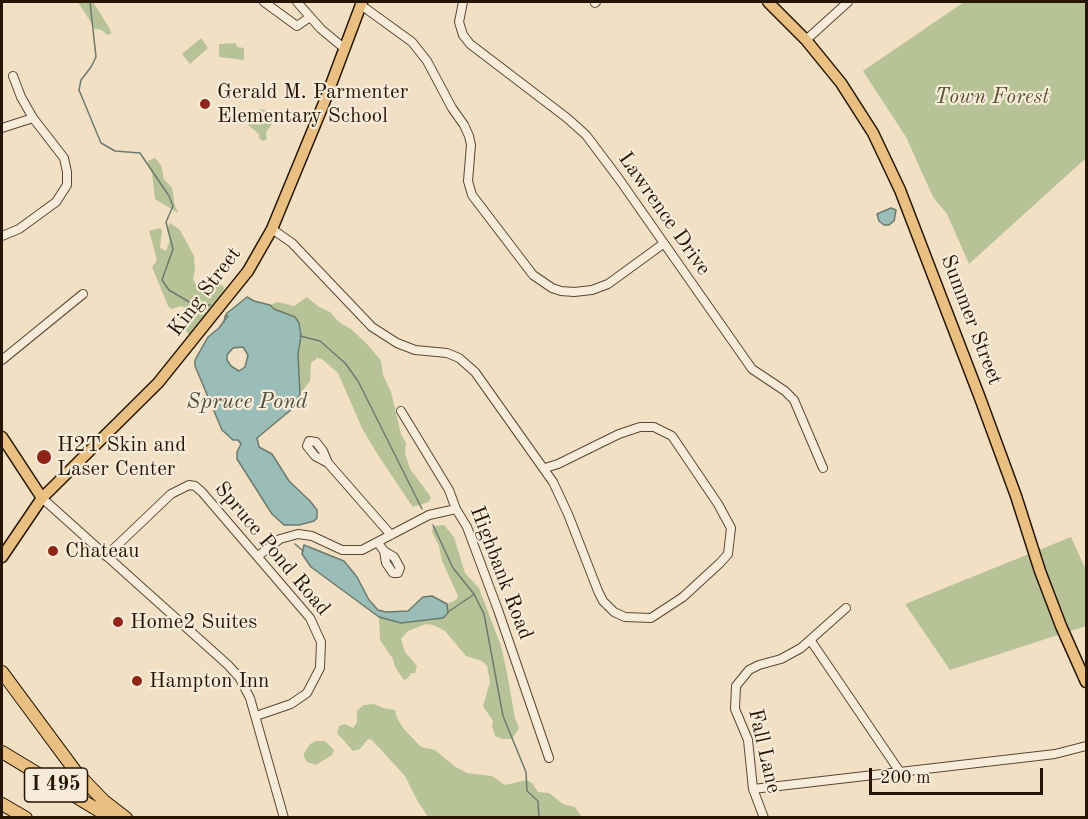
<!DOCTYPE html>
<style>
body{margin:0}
#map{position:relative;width:1088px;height:819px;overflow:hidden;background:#f2e0c5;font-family:"Old Standard TT",serif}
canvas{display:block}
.frame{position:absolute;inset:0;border:3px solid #261500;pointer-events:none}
.scale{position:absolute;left:869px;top:768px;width:174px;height:27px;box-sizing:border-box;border:3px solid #261500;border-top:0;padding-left:8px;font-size:18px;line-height:21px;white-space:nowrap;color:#261500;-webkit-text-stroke:4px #f7ebd9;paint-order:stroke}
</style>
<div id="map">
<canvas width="1088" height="819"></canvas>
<div class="frame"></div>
<div class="scale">200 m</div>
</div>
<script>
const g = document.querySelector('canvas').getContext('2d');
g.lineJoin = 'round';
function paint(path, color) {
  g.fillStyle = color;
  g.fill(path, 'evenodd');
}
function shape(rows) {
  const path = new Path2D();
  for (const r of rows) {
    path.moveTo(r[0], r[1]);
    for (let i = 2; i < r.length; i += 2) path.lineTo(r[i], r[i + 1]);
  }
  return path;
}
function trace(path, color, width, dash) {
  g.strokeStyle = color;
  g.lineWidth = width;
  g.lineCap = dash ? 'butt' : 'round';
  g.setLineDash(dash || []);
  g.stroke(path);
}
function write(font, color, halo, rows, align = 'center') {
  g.font = font + ' "Old Standard TT",serif';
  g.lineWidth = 4.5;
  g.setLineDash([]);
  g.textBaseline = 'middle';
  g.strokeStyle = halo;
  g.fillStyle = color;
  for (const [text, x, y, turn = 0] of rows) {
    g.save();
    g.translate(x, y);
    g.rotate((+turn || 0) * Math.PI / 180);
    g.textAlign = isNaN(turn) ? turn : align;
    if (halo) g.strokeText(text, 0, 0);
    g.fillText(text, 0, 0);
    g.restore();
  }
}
paint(shape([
 [78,2,93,2,110,29,111,34,107,35,102,30,95,29],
 [964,2,1086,2,1086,158,969,264,947,214,933,197,906,137,863,71],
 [201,38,208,48,190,64,182,54],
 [236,43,237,47,244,48,244,60,219,57,219,44],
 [260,109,271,111,275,120,266,132,267,139,263,141,259,138,259,134,248,125,247,119,250,114],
 [155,158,161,165,164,179,172,188,175,206,178,213,155,199,152,173,148,165,148,161],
 [170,223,180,230,194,256,195,270,193,279,196,285,202,288,219,282,224,287,223,294,193,335,188,334,184,326,186,312,184,307,181,306,171,309,168,306,152,267,157,260,149,231,160,228,162,230,160,248,166,251,170,240,167,230],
 [307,297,319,307,330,312,339,322,351,329,369,346,381,361,383,375,391,392,401,434,406,443,405,453,410,469,431,497,429,502,413,507,408,500,376,452,362,428,338,373,322,359,317,358,311,363,310,381,300,394,298,354,301,336,295,317,274,309,270,305,278,302,294,306],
 [444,525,454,537,465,573,479,588,501,646,506,668,515,718,519,728,512,739,502,739,495,736,492,726,493,721,483,706,490,682,487,666,482,661,466,656,445,631,433,625,426,624,408,631,401,639,405,652,417,666,415,673,411,673,408,678,404,680,395,667,393,659,380,640,379,617,401,623,441,618,448,610,447,604,456,600,458,596,442,561,439,546,432,532,433,526],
 [1071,537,1086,570,1086,626,950,670,905,604],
 [374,704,383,708,395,710,397,718,403,728,421,747,435,750,454,766,467,773,492,776,505,785,527,780,532,783,538,792,549,793,563,804,575,807,582,817,428,817,417,800,405,776,372,740,368,739,360,749,353,751,337,733,339,726,345,724,353,728,357,722,357,711,363,705],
 [316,741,325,741,334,750,332,755,316,765,307,762,304,757,304,753,310,744]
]), '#b7c397');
const water = shape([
 [891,208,896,210,894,221,889,225,884,225,879,221,877,214,891,208],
 [247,297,254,301,270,305,274,309,295,317,299,323,301,336,298,354,300,394,292,409,257,438,259,447,272,454,289,481,310,501,317,510,317,518,314,521,299,525,284,525,272,514,237,459,237,452,241,444,238,440,233,440,222,430,195,366,195,360,208,337,219,328,227,317,226,314,247,297],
 [243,347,248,355,245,367,239,371,231,366,227,360,227,355,233,348,243,347],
 [304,545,344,561,357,577,369,600,378,610,386,612,408,611,423,597,432,596,447,604,448,613,443,618,401,623,379,617,311,567,302,554,304,545]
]);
paint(water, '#9bbdb7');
trace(water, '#6c7a6e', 1.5);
trace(shape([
 [90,2,96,57,91,67,81,80,79,90,101,143,115,151,140,153,169,196,173,206,166,222,173,249,162,280,169,290,196,306,210,305],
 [224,322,225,316,228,316],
 [300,336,320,341,345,363,358,381,422,509],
 [433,525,453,568,474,594,484,614,503,716,526,772,527,791,538,801,539,818],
 [295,544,303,551],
 [448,612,473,595]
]), '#6c7a6e', 1.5);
const minor = shape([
 [264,2,297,26,310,17],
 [297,2,321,29,345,49],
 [463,2,459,22,463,35,470,44,567,118,586,135,619,179,752,369,785,391,794,400,823,468],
 [595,3,596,2],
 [361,5,412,42,427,61,452,108,464,125,469,136,471,145,468,181,472,195,533,275,552,288,561,291,574,292,592,290,608,284,663,244],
 [806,40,848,2],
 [2,128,33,118],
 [272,229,292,243,372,327,397,343,415,350,447,353,459,358,475,372,553,482,568,514,598,591,603,601,614,612,625,617,651,618,683,597,720,563,728,554,731,528,718,504,672,436,654,427,640,427,619,434,558,464,545,468],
 [2,236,19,229,56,202,67,185,67,172,64,158,33,118,21,97,13,76],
 [2,360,83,294],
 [401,411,449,490,456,509,467,527,498,610,549,758],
 [328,463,323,451,316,442,309,441,307,446,315,456,328,463,391,535],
 [42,498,228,665,239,677,250,698,284,818],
 [378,543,384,551,394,557,400,568,398,573,393,573,386,563,384,551],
 [106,556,171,494,189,485,195,486,202,492,310,618,321,642,320,668,307,693,291,704,256,716],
 [258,556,280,539,298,534,312,536,342,550,362,550,429,515,456,509],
 [811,641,900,772],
 [753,789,1055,754,1086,746],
 [764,818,753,789,748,740,735,709,736,686,749,670,759,665,781,659,801,648,846,608]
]);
const major = shape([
 [768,2,806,40,841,83,873,133,900,190,980,398,1016,496,1040,571,1061,626,1086,682],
 [2,437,42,498],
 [2,557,42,498,158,383,248,271,272,229,324,103,362,2]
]);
const highway = shape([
 [2,672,76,772,104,801,126,818],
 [2,752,111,818],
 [2,804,26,818]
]);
trace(minor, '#594831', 10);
trace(major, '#261500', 13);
trace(highway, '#261500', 14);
trace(minor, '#f7ebd9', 8);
trace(major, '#e9c082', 10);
trace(highway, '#e9c082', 12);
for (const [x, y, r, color] of [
 [205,104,6,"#8f2418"],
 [44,457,8,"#8f2418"],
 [53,551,6,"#8f2418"],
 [118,622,6,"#8f2418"],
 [137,681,6,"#8f2418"]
]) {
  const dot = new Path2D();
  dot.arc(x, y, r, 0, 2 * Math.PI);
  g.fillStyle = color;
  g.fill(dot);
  trace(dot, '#f7ebd9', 2);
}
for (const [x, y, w] of [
 [56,785,63]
]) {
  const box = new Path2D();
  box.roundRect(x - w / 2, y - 17, w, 34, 4.5);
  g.fillStyle = '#f7ebd9';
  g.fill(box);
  trace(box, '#261500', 1.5);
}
write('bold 20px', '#261500', null, [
 ["I 495",56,785]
]);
write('21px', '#261500', '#f7ebd9', [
 ["Gerald M. Parmenter",217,92],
 ["Elementary School",217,116],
 ["H2T Skin and",57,445],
 ["Laser Center",57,469],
 ["Chateau",65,551],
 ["Home2 Suites",130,622],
 ["Hampton Inn",149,681]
], 'left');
write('italic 21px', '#595235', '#f7ebd9', [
 ["Town Forest",992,97]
]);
write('21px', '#261500', '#f7ebd9', [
 ["Lawrence Drive",664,214,55],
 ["King Street",205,292,-53],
 ["Summer Street",971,320,69],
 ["Spruce Pond Road",272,549,50],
 ["Highbank Road",501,573,69],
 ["Fall Lane",764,751,77]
]);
write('italic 22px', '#4f5040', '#f7ebd9', [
 ["Spruce Pond",247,402]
]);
</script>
